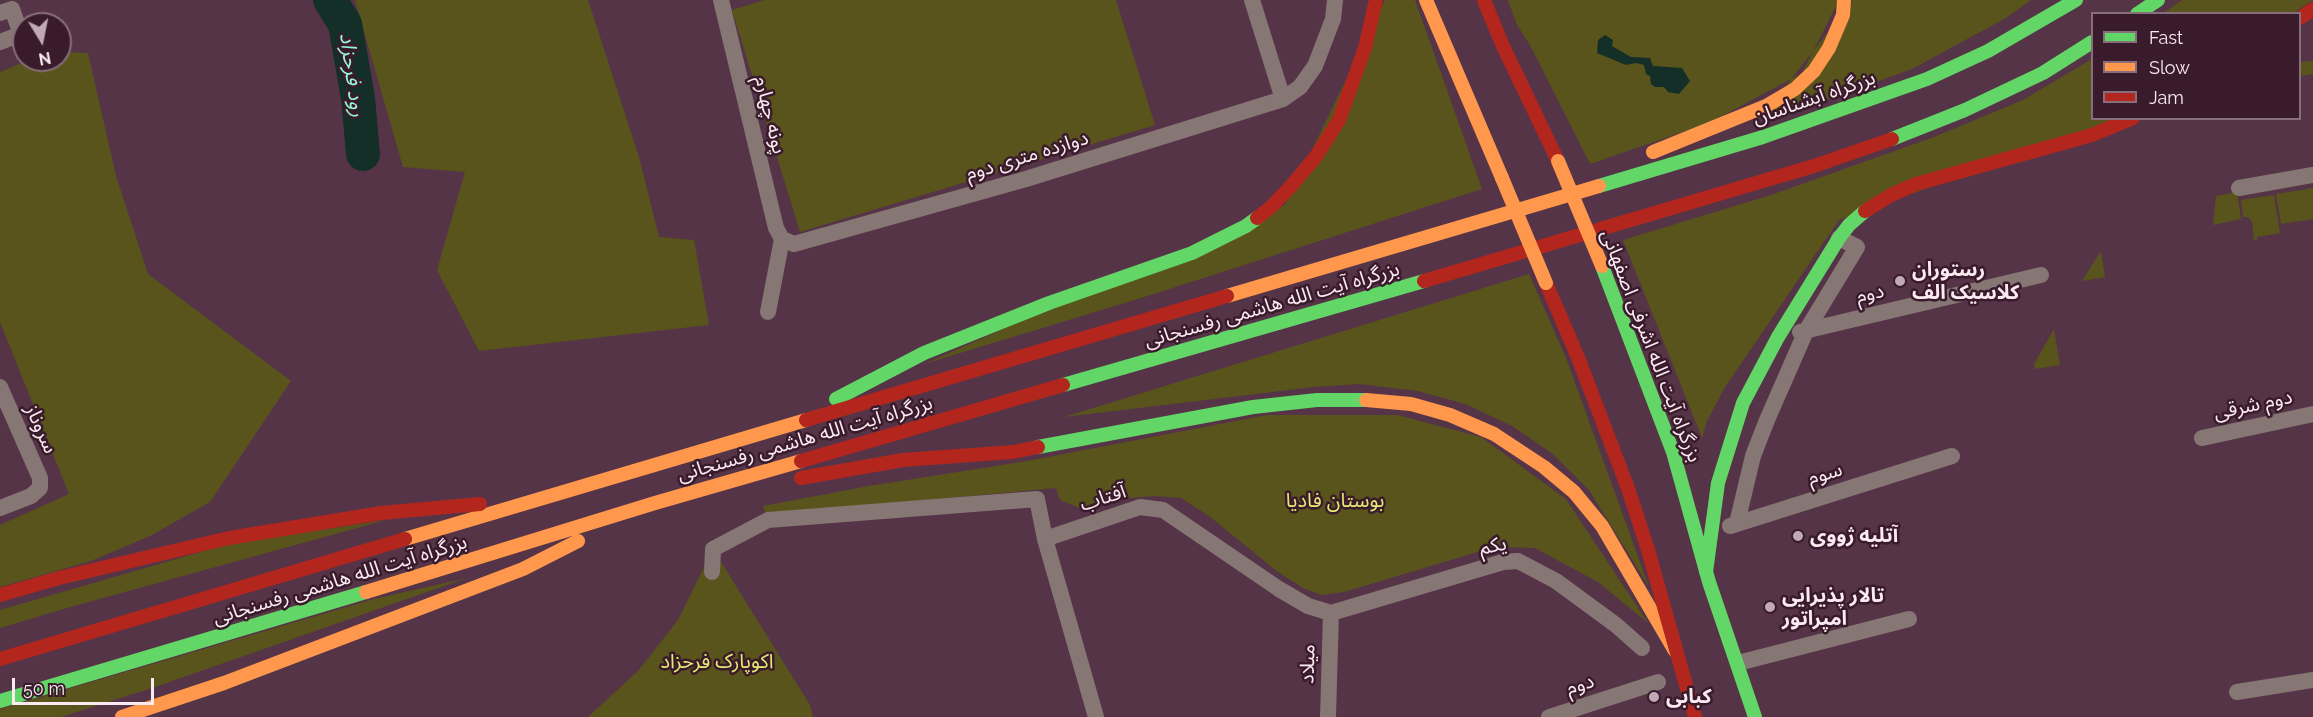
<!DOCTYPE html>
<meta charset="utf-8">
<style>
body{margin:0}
#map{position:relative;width:2313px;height:717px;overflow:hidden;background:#563447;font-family:Raleway,sans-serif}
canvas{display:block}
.legend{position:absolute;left:2091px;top:12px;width:210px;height:108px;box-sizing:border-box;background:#391b2b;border:2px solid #876e7b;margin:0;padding:8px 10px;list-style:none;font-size:18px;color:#fbeaf2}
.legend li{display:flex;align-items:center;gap:12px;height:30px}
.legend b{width:30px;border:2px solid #876e7b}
.north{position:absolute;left:12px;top:12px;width:60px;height:60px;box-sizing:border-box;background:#391b2b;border:2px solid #876e7b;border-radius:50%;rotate:170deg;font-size:16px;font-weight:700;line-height:24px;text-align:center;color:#fbeaf2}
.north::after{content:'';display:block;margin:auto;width:21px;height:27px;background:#c1aab6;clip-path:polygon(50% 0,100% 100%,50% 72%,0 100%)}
.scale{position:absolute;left:12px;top:678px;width:142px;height:27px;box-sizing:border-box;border:3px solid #fbeaf2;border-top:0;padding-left:8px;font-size:18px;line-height:21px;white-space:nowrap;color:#fbeaf2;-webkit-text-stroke:4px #391b2b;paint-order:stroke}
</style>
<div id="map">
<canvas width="2313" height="717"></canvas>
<ul class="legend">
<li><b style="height:8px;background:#63d668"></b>Fast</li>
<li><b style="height:8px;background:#ff974d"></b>Slow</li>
<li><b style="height:8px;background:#b3261e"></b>Jam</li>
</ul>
<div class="north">N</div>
<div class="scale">50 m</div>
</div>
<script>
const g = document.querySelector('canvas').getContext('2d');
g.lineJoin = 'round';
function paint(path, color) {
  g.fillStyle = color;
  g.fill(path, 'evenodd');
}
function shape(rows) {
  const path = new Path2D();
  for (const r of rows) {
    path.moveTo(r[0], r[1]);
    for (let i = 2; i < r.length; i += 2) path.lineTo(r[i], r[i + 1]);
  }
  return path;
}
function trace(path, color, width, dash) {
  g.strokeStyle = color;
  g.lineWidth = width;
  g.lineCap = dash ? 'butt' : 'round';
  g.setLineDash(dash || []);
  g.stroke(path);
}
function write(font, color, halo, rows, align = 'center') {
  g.font = font + ' Raleway,"Noto Sans Arabic",sans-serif';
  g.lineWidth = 5;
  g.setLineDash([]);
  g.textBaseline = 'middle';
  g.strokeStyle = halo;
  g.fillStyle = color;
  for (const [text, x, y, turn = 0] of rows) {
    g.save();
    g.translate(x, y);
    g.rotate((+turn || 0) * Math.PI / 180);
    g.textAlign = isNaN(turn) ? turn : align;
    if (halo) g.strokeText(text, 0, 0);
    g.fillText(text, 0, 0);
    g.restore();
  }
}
paint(shape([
 [355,0,588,0,639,157,659,237,694,240,709,325,479,351,437,270,465,172,403,167],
 [764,0,1116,0,1155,125,800,232,732,10],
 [1385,0,1415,0,1482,189,1141,298,924,364,1285,205],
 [1508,0,1839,0,1802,73,1709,123,1590,164,1530,45,1517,25],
 [1853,0,2031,0,2006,18,1912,69,1782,116,1764,114],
 [2182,0,2313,0,2293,13,2162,14],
 [60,52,88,53,116,176,148,274,291,381,210,502,150,536,91,561,0,587,0,525,69,494,0,322,0,72,29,60,60,60],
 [2092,59,2092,118,2119,119,1839,220,1725,387,1707,421,1702,438,1623,240,1771,195,1934,137,2023,100],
 [2313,61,2313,74,2300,76,2300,62],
 [2313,188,2313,219,2281,224,2276,194],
 [2237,192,2241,219,2213,225,2216,196],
 [2274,195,2280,233,2257,237,2257,240,2254,240,2252,221,2247,217,2243,217,2241,200],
 [2101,251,2105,277,2082,281],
 [1529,274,1566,358,1649,587,1589,490,1553,454,1512,426,1465,404,1418,391,1359,384,1314,387,1064,417],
 [2054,329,2060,365,2035,369,2034,364],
 [1267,415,1397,415,1481,437,1566,499,1648,623,1598,582,1535,548,1494,547,1344,592,1322,595,1303,588,1278,572,1209,516,1181,498,1155,496,1127,498,1082,509,1060,500,1056,488,904,502,768,520,763,506,869,486,1027,461],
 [386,520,67,608,0,628,0,610,225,545],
 [713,549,810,705,813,717,588,717,638,671,678,620],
 [467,578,158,686,61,717,0,717,0,709,374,599]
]), '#59541c');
paint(shape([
 [1605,35,1613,40,1612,46,1631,57,1650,58,1653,66,1682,68,1690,81,1679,94,1668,92,1664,87,1655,87,1651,84,1650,76,1646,74,1644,65,1636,63,1626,65,1597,53,1598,40]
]), '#142f27');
trace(shape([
 [330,0,345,24,358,98,363,154]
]), '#142f27', 34);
trace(shape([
 [721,0,776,228,782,239],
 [1252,0,1283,99],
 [0,13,12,9,21,34,0,42],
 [2239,188,2313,175],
 [782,239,794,244,1026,179,1283,99,1300,87,1315,66,1333,19,1335,0],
 [768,312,782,239],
 [1800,332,2041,275],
 [0,387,40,478,40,488,31,496,0,508],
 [2202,438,2313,414],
 [1737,523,1753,456,1767,420,1806,331,1857,247,1839,238],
 [1730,526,1952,456],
 [1045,539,1140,507,1163,510,1279,589,1308,606,1331,613],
 [712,572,713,549,768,520,1037,499,1045,539,1096,717],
 [1331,613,1503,562,1518,561,1556,581,1616,625,1642,648],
 [1738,663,1909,619],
 [2237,692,2313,680],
 [1328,717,1331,613],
 [1549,717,1658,682]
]), '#867674', 16);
trace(shape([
 [2137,14,2158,0],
 [1892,139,1965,110,2043,73,2092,42],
 [1599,186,1763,137,1927,79,1988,51,2076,0],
 [1602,266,1673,452,1709,582,1755,717],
 [1063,385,1424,281],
 [836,399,924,353,1049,303,1192,253,1246,226,1257,218],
 [1038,447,1253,407,1317,400,1366,400],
 [1706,572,1718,483,1743,403,1778,337,1839,238,1849,225,1865,211],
 [0,701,366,592]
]), '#63d668', 14);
trace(shape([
 [1426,0,1502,178],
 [1653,152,1766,106,1795,89,1814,71,1829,48,1843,15,1844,0],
 [1227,296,1599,186],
 [1366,400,1411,404,1450,415,1494,434,1544,467,1574,492,1602,526,1675,651],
 [405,539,806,420],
 [366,592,655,503,801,461],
 [122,717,224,683,523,569,578,541]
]), '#ff974d', 14);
trace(shape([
 [1484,0,1502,44,1558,161],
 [2300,18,2313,9],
 [1865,211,1891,195,1916,184,2092,135,2133,118],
 [1257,218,1271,207,1292,185,1317,155,1339,120,1365,48,1376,0],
 [1424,281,1814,166,1892,139],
 [1546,283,1579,360,1629,491,1648,550,1695,717],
 [806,420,1227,296],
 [801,461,1063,385],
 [801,478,903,460,1013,452,1038,447],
 [0,595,59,578,229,538,381,513,480,504],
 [0,659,405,539]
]), '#b3261e', 14);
trace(shape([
 [1558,161,1602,266],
 [1502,178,1546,283]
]), '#ff974d', 14);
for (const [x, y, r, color] of [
 [1900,281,6,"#c1aab6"],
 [1798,536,6,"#c1aab6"],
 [1770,607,6,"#c1aab6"],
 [1654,697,6,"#c1aab6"]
]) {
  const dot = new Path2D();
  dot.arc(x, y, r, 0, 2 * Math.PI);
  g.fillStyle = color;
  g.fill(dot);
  trace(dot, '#391b2b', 2);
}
write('20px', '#fbeaf2', '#391b2b', [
 ["بزرگراه آبشناسان",1814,98,-19],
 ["پونه چهارم",770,115,76],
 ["دوازده متری دوم",1027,156,-17],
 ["دوم",1870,294,-13],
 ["بزرگراه آیت الله هاشمی رفسنجانی",1272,305,-16],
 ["بزرگراه آیت الله اشرفی اصفهانی",1651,346,69],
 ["دوم شرقی",2253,405,-12],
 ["سروناز",41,429,66],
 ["بزرگراه آیت الله هاشمی رفسنجانی",805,439,-16],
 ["سوم",1825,474,-17],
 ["آفتاب",1103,498,-18],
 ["یکم",1493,546,-11],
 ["بزرگراه آیت الله هاشمی رفسنجانی",340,580,-17],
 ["میلاد",1308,664,-88],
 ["دوم",1580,685,-18]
]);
write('bold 20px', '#fbeaf2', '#391b2b', [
 ["رستوران",1912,270],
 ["کلاسیک الف",1912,293],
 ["آتلیه ژووی",1810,536],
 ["تالار پذیرایی",1782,596],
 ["امپراتور",1782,619],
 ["کبابی",1666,697]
], 'left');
write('20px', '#e8e875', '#391b2b', [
 ["بوستان فادیا",1335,501],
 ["اکوپارک فرحزاد",717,662]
]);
write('italic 21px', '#93fad5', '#391b2b', [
 ["رود فرحزاد",352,75,82]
]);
</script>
